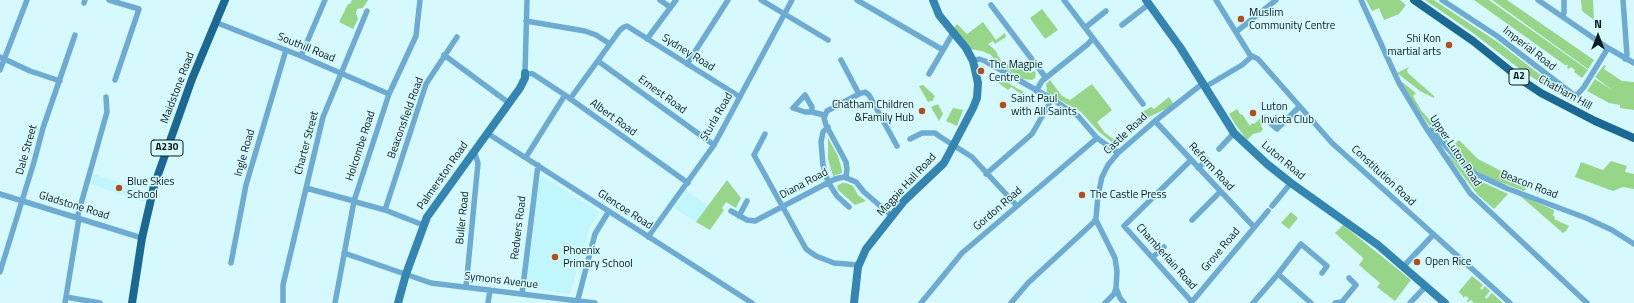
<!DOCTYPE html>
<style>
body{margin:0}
#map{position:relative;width:1634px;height:303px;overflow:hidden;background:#d6f9fd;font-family:"Titillium Web",sans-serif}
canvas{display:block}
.north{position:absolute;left:1578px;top:16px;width:40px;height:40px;-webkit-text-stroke:3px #d6f9fd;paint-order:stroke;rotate:0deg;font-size:11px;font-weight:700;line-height:16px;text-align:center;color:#0a1b1d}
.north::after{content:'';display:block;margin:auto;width:14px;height:18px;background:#0a1b1d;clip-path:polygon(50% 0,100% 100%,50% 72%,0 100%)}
</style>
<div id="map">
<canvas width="1634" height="303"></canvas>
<div class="north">N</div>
</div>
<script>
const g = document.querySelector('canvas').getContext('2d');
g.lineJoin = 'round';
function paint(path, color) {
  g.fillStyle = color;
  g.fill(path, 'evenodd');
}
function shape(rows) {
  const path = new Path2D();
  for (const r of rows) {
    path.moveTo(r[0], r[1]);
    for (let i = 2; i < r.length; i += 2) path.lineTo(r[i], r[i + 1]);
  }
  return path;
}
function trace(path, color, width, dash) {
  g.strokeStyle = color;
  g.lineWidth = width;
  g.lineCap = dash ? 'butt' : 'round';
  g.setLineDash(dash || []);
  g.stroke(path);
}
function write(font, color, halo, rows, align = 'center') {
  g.font = font + ' "Titillium Web",sans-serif';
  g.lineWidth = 3;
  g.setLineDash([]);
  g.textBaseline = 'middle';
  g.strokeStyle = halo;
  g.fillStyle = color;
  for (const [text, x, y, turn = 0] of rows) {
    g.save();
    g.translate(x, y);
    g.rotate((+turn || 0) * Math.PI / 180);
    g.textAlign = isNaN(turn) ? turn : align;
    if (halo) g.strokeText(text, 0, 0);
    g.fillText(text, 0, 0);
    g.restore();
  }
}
paint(shape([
 [93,174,148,192,144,202,90,184],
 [539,174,600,212,589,229,570,294,525,288],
 [686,190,708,206,696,222,674,208]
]), '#c0f6fc');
paint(shape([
 [352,0,368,0,363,8,357,9,356,13,358,19,353,29,339,22,348,4,350,4],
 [1366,0,1400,0,1406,5,1399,14,1384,20,1379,8,1372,11],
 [1425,0,1434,0,1499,43,1569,97,1571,101,1525,73,1473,33],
 [1474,0,1489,0,1588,70,1582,78,1574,72,1575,70,1571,67,1569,69,1567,68,1568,65,1565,65],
 [1492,0,1507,0,1594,60,1588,69],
 [1581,0,1593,0,1594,20,1582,11],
 [1042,9,1058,30,1045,39,1030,18],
 [983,22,996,40,1005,33,1006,37,1001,40,995,44,993,41,988,44,996,51,998,56,1002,62,1013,67,1022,62,1030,73,1034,71,1036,73,1035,78,1032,80,1023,79,997,63,991,55,982,51,970,49,953,29,957,24,967,34],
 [1604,65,1606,66,1604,69,1622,81,1634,82,1634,110,1620,108,1620,105,1609,103,1587,91,1595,79,1612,90,1595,77],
 [1409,67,1407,70,1408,73,1434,96,1434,98,1420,91,1397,73],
 [998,77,1015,87,1026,93,1024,96,1011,87,1008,90,996,81],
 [1050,80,1062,96,1070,100,1092,84,1112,110,1097,122,1105,133,1115,140,1127,132,1129,134,1118,143,1113,143,1098,131,1081,112,1047,93,1046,84],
 [1401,81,1416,93,1413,96,1421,110,1452,146,1459,140,1478,159,1528,185,1524,191,1492,179,1469,167,1431,128,1418,110],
 [923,85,933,94,935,97,933,98,934,100,928,102,919,86],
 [1169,97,1174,105,1149,117,1131,132,1128,128,1145,115,1142,112,1151,107,1154,109],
 [938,104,943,114,939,121,931,107],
 [953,108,963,110,957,126,946,121],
 [1237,109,1241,115,1242,114,1250,126,1252,123,1254,124,1265,114,1268,118,1261,126,1263,129,1261,132,1253,134,1247,140,1235,124,1229,114],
 [828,138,838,156,842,170,842,173,833,176,828,159],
 [1447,155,1450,156,1467,174,1478,180,1508,194,1494,209,1478,195],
 [1611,161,1627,166,1625,172,1634,174,1634,189,1623,187,1613,191,1575,177,1581,162,1603,170],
 [727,180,741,198,736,208,726,202,722,208,724,210,710,230,696,222],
 [842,183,846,183,853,186,858,195,866,201,855,205,838,190,837,186],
 [1519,195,1554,210,1553,216,1555,217,1554,219,1569,226,1566,231,1563,233],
 [1291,212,1298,218,1289,229,1281,223],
 [1343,225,1411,280,1395,301,1377,287,1380,283,1359,265,1363,259,1362,257,1335,233],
 [1472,276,1483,285,1480,288,1482,290,1485,286,1490,291,1485,297,1486,299,1492,293,1503,303,1474,303,1471,300,1466,303,1469,298,1465,296,1463,298,1463,296,1459,292,1456,295]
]), '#97d689');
trace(shape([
 [109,0,139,9,115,80],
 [527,0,525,73,533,74,565,95,688,183],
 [660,0,670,7],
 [761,0,828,40],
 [857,0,943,50],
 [1064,0,1143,104],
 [1216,0,1250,55],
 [1361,0,1399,83,1428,131,1470,193,1587,303],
 [1442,0,1497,36,1574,95,1577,95,1584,87,1608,48],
 [1538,0,1608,48,1634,63],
 [1623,0,1627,55,1625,59],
 [84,3,85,0],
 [991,5,1046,78],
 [1563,16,1564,13,1564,0],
 [526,21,585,31,596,35,610,44],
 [215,22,301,56,389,94],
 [1122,25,1149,4],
 [1086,27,1106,11],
 [1236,32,1276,0],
 [647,39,676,0],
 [444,55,509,103],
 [1250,55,1258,59,1332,143,1510,303],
 [301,56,325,0],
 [0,57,30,71,60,81],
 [841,60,859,94,827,111,824,118,826,125,846,162,847,169,846,177],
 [598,61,714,145],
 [973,61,979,59,985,61,1052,99,1078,116,1097,138,1118,153],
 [687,64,728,0],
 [0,70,27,0],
 [929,74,953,33],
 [1205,87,1242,65,1250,58,1250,55],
 [1036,91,1042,81,1088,44,1093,38],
 [859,94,865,92,869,95,897,146],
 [570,99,620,30,624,27,627,26,740,97],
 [812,112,812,107,805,95,793,108,805,112,812,112,824,115],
 [1155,121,1254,227],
 [1269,122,1277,129,1299,107],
 [828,127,823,132,821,142,823,165,828,182,837,196,849,207],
 [1431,130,1460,162,1476,174,1506,188,1586,218,1612,230,1634,244],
 [487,133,752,303],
 [765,134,754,155,806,249,816,256,834,263,859,265],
 [910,139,922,133,935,133,939,136,972,157,1017,206],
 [1219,149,1234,133],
 [526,157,565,95],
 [1191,160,1124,226,1192,302],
 [1198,168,1207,160],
 [986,174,1032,134,1052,99],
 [306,188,354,201],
 [0,194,142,238],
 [356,202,385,210,423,225],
 [1272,206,1291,183],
 [385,210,426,84,457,37],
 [731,211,747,220,755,221,835,179,844,177,856,182,864,192,892,216],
 [739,216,747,201],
 [77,218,107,112,106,97],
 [1096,220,1115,258,1117,271,1116,288,1120,298,1124,303],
 [1192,220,1220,192],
 [648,237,714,145,792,0],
 [344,253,431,283,595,303],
 [1153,257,1164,247],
 [231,263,246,185,286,50],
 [1403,267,1433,235],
 [0,272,34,162,43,128,75,35],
 [466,287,478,163,474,151],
 [522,294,538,165],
 [66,297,100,303],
 [65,303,79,218],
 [283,303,283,285,323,117,367,11],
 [335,303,354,201,389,94,416,36,420,0],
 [488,303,490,290],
 [577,303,595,234,609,211],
 [921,303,962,253,1097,138],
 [1011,303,1028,283,1094,222,1096,218,1098,195,1102,177,1108,165,1118,153,1155,121,1202,84],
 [1105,303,1114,294,1116,288],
 [1191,303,1268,211],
 [1253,303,1278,274],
 [1311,303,1278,274,1301,244,1327,266,1322,273],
 [1335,303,1342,302,1356,285,1349,278],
 [1410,303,1426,286]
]), '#6dabd2', 5.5);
trace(shape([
 [1146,0,1180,47,1234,133,1267,164,1291,183,1378,245,1445,303],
 [398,303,406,274,427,217,520,88,525,78,525,73],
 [854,303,858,267,866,249,904,201,944,163,973,108,977,98,978,83,973,61,966,48,939,15,933,0]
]), '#3585b2', 8);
trace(shape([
 [1414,0,1473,41,1523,81,1541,93,1595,121,1634,138],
 [132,303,142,238,154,186,192,79,225,0]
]), '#1b6992', 8);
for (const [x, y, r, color] of [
 [1241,19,4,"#b24d1d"],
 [1449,45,4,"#b24d1d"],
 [981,71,4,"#b24d1d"],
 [1003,105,4,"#b24d1d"],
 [922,111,4,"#b24d1d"],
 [1253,113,4,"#b24d1d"],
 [119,188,4,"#b24d1d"],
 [1082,195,4,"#b24d1d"],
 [555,257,4,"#b24d1d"],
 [1417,262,4,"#b24d1d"]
]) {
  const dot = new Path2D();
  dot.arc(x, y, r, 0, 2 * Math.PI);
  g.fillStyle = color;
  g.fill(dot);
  trace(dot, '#d6f9fd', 1.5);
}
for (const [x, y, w] of [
 [1519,77,20],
 [167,148,32]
]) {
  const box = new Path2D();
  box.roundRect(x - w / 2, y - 8, w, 16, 3);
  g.fillStyle = '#d6f9fd';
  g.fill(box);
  trace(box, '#0a1b1d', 1);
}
write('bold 10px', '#0a1b1d', null, [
 ["A2",1519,77],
 ["A230",167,148]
]);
write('11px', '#0a1b1d', '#d6f9fd', [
 ["Muslim",1249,13],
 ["Community Centre",1249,26],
 ["Shi Kon",1441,39,"right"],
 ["martial arts",1441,52,"right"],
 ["The Magpie",989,65],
 ["Centre",989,78],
 ["Saint Paul",1011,99],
 ["with All Saints",1011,112],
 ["Chatham Children",914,105,"right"],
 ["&Family Hub",914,118,"right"],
 ["Luton",1261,107],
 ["Invicta Club",1261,120],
 ["Blue Skies",127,182],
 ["School",127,195],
 ["The Castle Press",1090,195],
 ["Phoenix",563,251],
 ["Primary School",563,264],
 ["Open Rice",1425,262]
], 'left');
write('11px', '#0a1b1d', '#d6f9fd', [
 ["Southill Road",306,48,22],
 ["Imperial Road",1529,49,38],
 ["Sydney Road",688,53,32],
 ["Maidstone Road",178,88,-69],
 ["Chatham Hill",1565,93,29],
 ["Ernest Road",662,95,36],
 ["Sturla Road",717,117,-60],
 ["Beaconsfield Road",406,118,-70],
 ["Albert Road",613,118,36],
 ["Castle Road",1126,134,-43],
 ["Charter Street",307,143,-75],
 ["Holcombe Road",361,146,-72],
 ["Dale Street",27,150,-74],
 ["Upper Luton Road",1455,151,56],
 ["Ingle Road",245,153,-74],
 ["Luton Road",1283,161,40],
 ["Reform Road",1211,167,47],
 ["Palmerston Road",443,176,-55],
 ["Constitution Road",1383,176,43],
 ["Diana Road",804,184,-28],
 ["Magpie Hall Road",907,185,-47],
 ["Beacon Road",1529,185,21],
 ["Gladstone Road",74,206,17],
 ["Gordon Road",998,209,-41],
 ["Glencoe Road",625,210,33],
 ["Buller Road",463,218,-84],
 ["Redvers Road",519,228,-83],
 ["Grove Road",1221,250,-50],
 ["Chamberlain Road",1166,257,48],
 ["Symons Avenue",501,281,7]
]);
</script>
